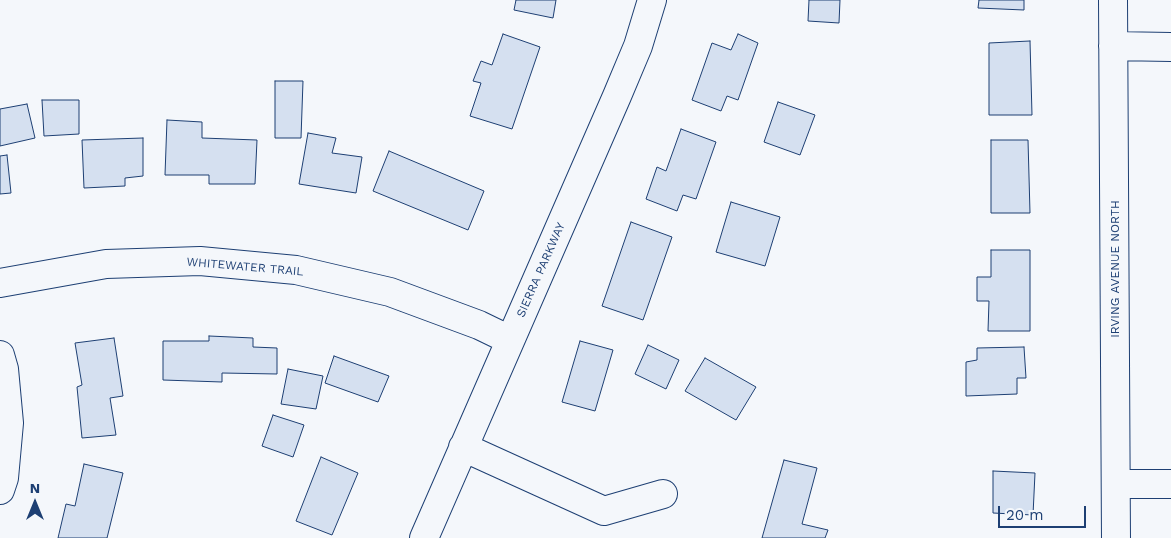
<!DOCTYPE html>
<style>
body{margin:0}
#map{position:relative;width:1171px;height:538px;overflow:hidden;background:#f4f7fb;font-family:"Work Sans",sans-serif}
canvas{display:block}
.north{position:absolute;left:10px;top:478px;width:50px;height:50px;-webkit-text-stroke:4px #f4f7fb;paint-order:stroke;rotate:0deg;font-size:14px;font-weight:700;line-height:20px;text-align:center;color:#1d3f73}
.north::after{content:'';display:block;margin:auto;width:18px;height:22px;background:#1d3f73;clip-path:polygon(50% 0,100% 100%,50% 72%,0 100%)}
.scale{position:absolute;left:998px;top:506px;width:88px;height:22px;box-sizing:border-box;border:2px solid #1d3f73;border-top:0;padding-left:6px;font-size:15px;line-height:18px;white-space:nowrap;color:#1d3f73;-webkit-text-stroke:4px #f4f7fb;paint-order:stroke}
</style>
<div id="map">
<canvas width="1171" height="538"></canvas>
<div class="north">N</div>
<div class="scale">20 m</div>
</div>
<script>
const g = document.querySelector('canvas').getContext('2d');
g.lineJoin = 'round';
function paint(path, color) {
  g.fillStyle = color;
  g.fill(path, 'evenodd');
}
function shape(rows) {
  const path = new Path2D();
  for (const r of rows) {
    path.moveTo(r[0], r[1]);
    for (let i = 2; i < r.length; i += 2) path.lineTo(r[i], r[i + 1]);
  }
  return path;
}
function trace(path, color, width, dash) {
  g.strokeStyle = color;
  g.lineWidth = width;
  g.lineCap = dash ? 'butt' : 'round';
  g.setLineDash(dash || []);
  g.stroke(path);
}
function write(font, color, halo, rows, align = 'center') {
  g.font = font + ' "Work Sans",sans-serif';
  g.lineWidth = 4;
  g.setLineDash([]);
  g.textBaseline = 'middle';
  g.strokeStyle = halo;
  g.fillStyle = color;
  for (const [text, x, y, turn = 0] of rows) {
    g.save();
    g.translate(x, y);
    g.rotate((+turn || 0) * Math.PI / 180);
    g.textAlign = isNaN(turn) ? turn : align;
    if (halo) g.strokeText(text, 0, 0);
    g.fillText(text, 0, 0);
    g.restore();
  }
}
const building = shape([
 [516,0,556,0,553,18,514,10,516,0],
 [809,0,840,0,839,23,808,21,809,0],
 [979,0,1024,0,1024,10,978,8,979,0],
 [503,34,540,47,512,129,470,116,481,83,473,81,481,61,492,65,503,34],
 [738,34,758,43,738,100,727,96,721,111,692,100,712,43,731,50,738,34],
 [1030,41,1032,115,989,115,989,43,1030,41],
 [275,81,303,81,301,138,275,138,275,81],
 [42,100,79,100,79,134,44,136,42,100],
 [778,102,815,115,800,155,764,142,778,102],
 [27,104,35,138,0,146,0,109,27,104],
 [167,120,202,122,202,138,257,140,255,184,209,184,209,175,165,175,167,120],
 [681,129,716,142,696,199,683,195,677,211,646,199,657,167,666,171,681,129],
 [308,133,336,138,332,153,362,157,356,193,299,184,308,133],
 [143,138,143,176,125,178,125,186,84,188,82,140,143,138],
 [991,140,1028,140,1030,213,991,213,991,140],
 [389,151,484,191,468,230,373,191,389,151],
 [7,155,11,193,0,194,0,156,7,155],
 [731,202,780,217,765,266,716,252,731,202],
 [631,222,672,237,643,320,602,306,631,222],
 [991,250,1030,250,1030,331,988,331,989,301,977,301,977,277,991,277,991,250],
 [209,336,253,338,253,347,277,348,277,374,222,373,222,382,163,380,163,341,209,341,209,336],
 [114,338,123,396,110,398,116,435,82,438,77,387,82,385,75,343,114,338],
 [580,341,613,350,595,411,562,402,580,341],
 [648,345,679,360,666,389,635,374,648,345],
 [1024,347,1026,378,1017,378,1017,394,966,396,966,362,977,360,977,348,1024,347],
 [334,356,389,376,378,402,325,383,334,356],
 [705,358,756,387,736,420,685,391,705,358],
 [288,369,323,376,316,409,281,404,288,369],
 [273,415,304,425,293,457,262,446,273,415],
 [321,457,358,473,332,535,296,521,321,457],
 [784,460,817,468,802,524,828,530,825,538,762,538,784,460],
 [84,464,123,473,107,538,58,538,66,504,75,506,84,464],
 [993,471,1035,473,1033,515,993,513,993,471]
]);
paint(building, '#d5e0f0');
trace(building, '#1d3f73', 1);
const minor = shape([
 [1113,0,1116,538],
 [1113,46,1171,47],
 [0,283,106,264,200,261,296,270,390,292,479,325,510,340],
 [0,355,4,369,9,423,4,478,0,490],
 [463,447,604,511,663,494],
 [1116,484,1171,484],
 [424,538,617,96,638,46,652,0]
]);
trace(minor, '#1d3f73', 30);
trace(minor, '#f4f7fb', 28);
write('12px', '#1d3f73', '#f4f7fb', [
 ["WHITEWATER TRAIL",245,267,5],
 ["IRVING AVENUE NORTH",1115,269,-90],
 ["SIERRA PARKWAY",541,270,-66]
]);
</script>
